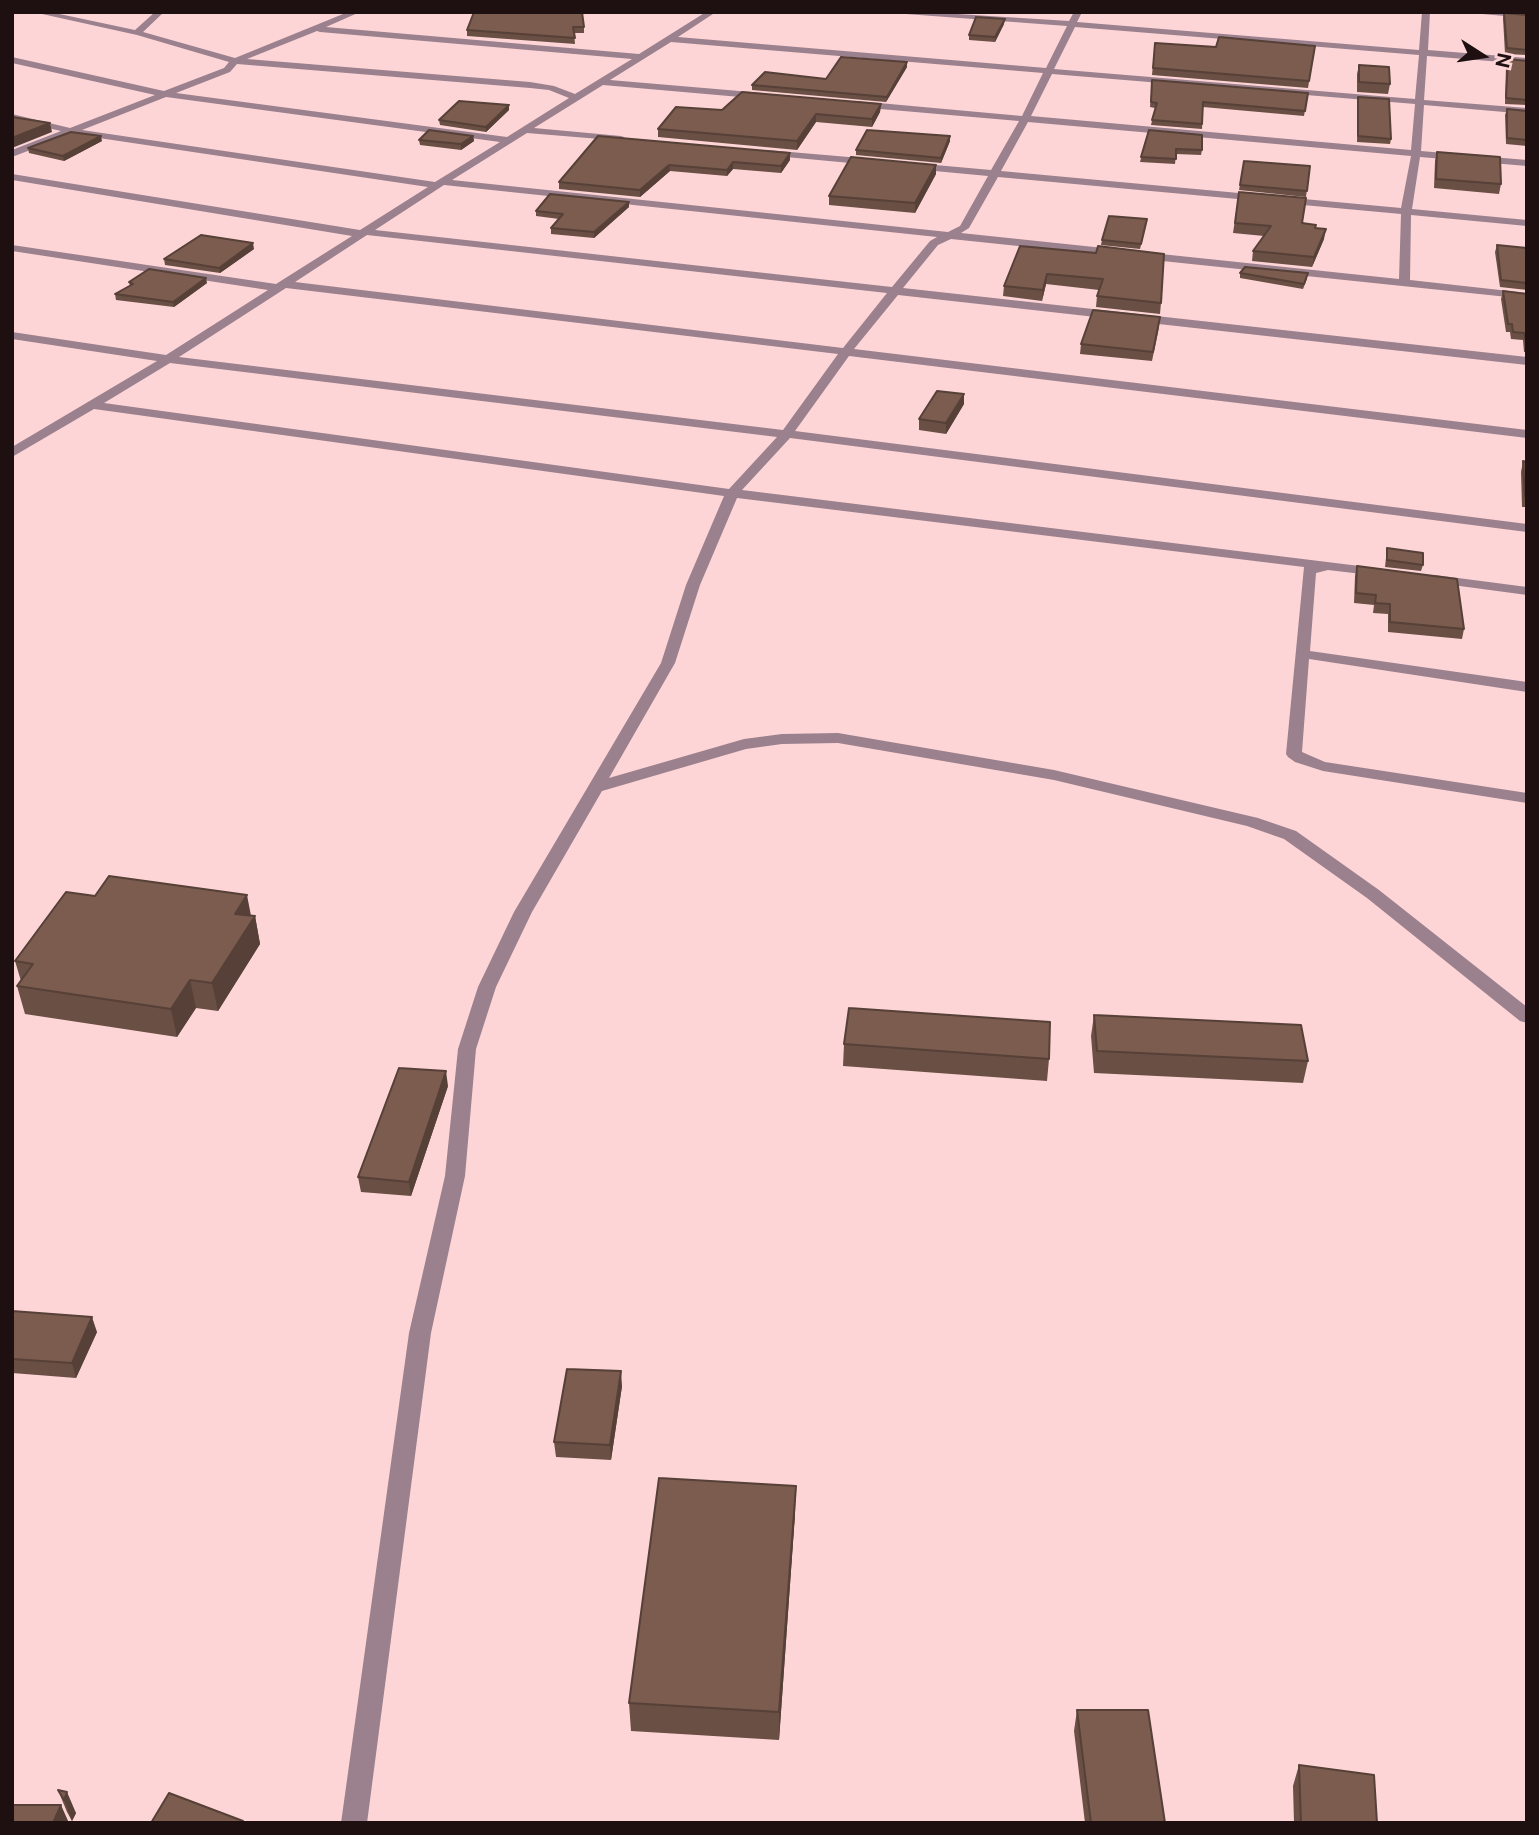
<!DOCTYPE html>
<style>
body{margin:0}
#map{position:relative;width:1539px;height:1835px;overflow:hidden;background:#fed5d7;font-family:"Public Sans",sans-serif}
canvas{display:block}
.frame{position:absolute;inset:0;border:14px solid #1e1011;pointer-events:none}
.north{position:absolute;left:1448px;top:21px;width:70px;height:70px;-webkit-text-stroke:5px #fed5d7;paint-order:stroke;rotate:102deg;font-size:19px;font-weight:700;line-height:28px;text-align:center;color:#1e1011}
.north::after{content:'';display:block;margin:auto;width:24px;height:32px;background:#1e1011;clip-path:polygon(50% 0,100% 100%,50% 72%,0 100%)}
</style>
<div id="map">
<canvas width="1539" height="1835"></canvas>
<div class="frame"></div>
<div class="north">N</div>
</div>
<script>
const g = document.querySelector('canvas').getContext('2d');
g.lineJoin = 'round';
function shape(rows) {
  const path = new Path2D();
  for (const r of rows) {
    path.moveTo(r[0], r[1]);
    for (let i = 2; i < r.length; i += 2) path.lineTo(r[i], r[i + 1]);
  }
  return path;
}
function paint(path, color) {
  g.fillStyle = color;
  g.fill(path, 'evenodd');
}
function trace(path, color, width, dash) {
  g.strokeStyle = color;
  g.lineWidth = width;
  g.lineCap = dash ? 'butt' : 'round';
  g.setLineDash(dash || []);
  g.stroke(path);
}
paint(shape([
 [33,12,50,12,135,30,155,12,164,12,143,32,235,58,348,12,360,12,326,27,639,54,706,12,716,12,678,37,1046,68,1067,26,879,12,926,12,1069,21,1074,12,1082,12,1077,22,1419,50,1422,12,1430,12,1428,50,1527,58,1527,64,1427,56,1424,100,1527,108,1527,114,1424,105,1421,151,1527,160,1527,166,1420,157,1412,209,1527,220,1527,226,1411,215,1410,280,1527,293,1527,299,951,239,938,245,903,288,1527,357,1527,365,898,295,854,349,1527,430,1527,438,849,356,795,431,1527,524,1527,532,790,438,742,490,1384,569,1386,572,1379,576,1328,570,1316,573,1310,651,1527,682,1527,692,1309,659,1302,752,1325,762,1527,793,1527,803,1323,771,1295,762,1288,757,1286,754,1304,567,737,498,700,585,675,663,609,778,744,739,782,734,838,733,1054,770,1258,818,1296,831,1379,890,1527,1007,1527,1023,1520,1021,1367,898,1284,839,1247,826,1054,780,838,743,782,744,746,749,602,791,532,912,496,987,476,1049,465,1176,431,1333,367,1823,341,1823,409,1333,445,1176,458,1049,478,987,514,912,661,663,686,585,724,496,94,409,12,457,12,447,157,361,12,339,12,332,166,355,268,290,12,251,12,245,276,284,352,236,12,180,12,174,360,230,428,187,72,134,12,157,12,150,61,131,12,120,12,114,70,128,155,95,12,63,12,57,164,91,224,68,229,62,137,35,33,12],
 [1075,27,1419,55,1415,99,1054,69,1075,27],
 [317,31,320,32,632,59,575,94,554,86,530,82,247,59,317,31],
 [671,42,1043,73,1022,116,857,101,852,104,857,107,1019,121,991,170,913,163,908,166,913,169,988,176,960,226,948,232,452,180,527,133,624,141,624,137,621,136,534,128,603,85,763,99,768,96,763,93,610,80,671,42],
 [237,64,530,88,549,90,569,98,507,137,176,93,230,72,237,64],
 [1052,74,1415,104,1411,150,1031,116,1052,74],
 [166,97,500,142,435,182,82,130,166,97],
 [1028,122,1411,156,1401,208,1001,171,1028,122],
 [998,177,1401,214,1399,279,961,233,969,228,998,177],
 [444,185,937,237,930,241,892,287,375,230,444,185],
 [367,235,887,293,843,348,295,282,367,235],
 [286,288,838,354,783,430,179,357,286,288],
 [170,363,777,437,729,489,104,403,170,363],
 [1478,12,1527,13,1527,18,1482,14,1478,12],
 [767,150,872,159,877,162,872,165,764,155,762,153,767,150],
 [1435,575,1527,587,1527,595,1430,582,1428,579,1435,575]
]), '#9b808e');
paint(shape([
 [1504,13,1527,15,1527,55,1505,54,1503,18],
 [1004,24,995,42,969,40,969,35],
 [584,27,584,33,574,33,575,44,467,36,467,30],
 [1155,43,1216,47,1315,46,1308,88,1152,75],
 [1508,59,1527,61,1527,105,1505,104,1506,65],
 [1359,65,1390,84,1388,94,1357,92,1357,74],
 [907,67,886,102,752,90,752,85,826,79],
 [1152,80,1308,93,1304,116,1203,107,1202,129,1151,125,1155,108,1150,107],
 [1358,97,1391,139,1390,144,1357,142],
 [881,104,880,112,872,127,816,122,797,150,658,137,658,129,722,110],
 [1507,109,1527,111,1527,146,1506,144,1505,115],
 [509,110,486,132,440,125,439,120],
 [1149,130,1202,150,1201,155,1176,154,1175,164,1140,162],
 [473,136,474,141,461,150,420,145,419,140],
 [598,136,790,153,790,160,781,173,733,169,727,176,670,171,640,197,559,189,559,182],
 [950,136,950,141,941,163,856,155,856,150],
 [102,141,64,161,29,153,28,148],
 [1437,152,1501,184,1499,194,1434,188,1435,161],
 [1244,161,1310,166,1306,197,1239,190],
 [936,174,915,213,829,205,829,196],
 [1239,192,1315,228,1324,239,1312,267,1252,261,1253,251,1264,236,1233,233],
 [629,207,594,238,551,234,551,228,559,219,536,216,536,211],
 [1146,225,1140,249,1101,245,1102,240],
 [1497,245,1527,248,1527,290,1500,287,1495,252],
 [1020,246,1161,303,1160,314,1096,307,1097,296,1099,290,1046,284,1042,301,1003,296,1004,286],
 [254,249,220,273,165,265,164,259],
 [1240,273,1307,279,1303,289,1240,278],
 [129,282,207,283,174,307,116,300,115,294,130,286],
 [1503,291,1527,294,1527,352,1524,352,1523,340,1511,339,1510,332,1506,332,1501,299],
 [1159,327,1152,361,1080,354,1081,344],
 [964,404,946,434,919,430,919,419],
 [1523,461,1527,462,1527,507,1522,507,1521,472],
 [1387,548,1423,565,1421,571,1385,567],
 [1357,566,1464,629,1462,639,1388,632,1388,614,1373,613,1374,605,1354,603,1355,576],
 [251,916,255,916,260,944,218,1011,196,1008,177,1037,25,1014,17,986,21,981,15,961],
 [1094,1015,1308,1061,1303,1083,1094,1073,1091,1036],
 [844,1044,1049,1059,1047,1081,843,1066],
 [448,1086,411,1196,361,1192,358,1177],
 [12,1311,97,1332,76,1378,12,1373],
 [622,1386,611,1460,556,1457,554,1442],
 [795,1514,779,1740,631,1731,629,1703],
 [1077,1710,1165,1823,1085,1823,1074,1731],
 [1299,1765,1377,1823,1294,1823,1293,1786],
 [58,1790,76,1813,72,1821,67,1812]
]), '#6a4f44');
paint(shape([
 [1005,19,1004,24,995,42,995,37],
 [907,62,907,67,886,102,887,97],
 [881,104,880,112,872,127,872,119],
 [509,105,509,110,486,132,486,127],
 [816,114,816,122,797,150,797,141],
 [50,123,52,132,12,148,12,138],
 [101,136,102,141,64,161,63,156],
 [473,136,474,141,461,150,461,144],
 [950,136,950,141,941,163,941,158],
 [790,153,790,160,781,173,781,166],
 [733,162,733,169,727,176,727,170],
 [669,165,670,171,640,197,640,190],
 [936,165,936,174,915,213,915,203],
 [629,202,629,207,594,238,594,232],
 [1326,229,1324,239,1312,267,1314,257],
 [253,243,254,249,220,273,219,268],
 [1047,274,1046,284,1042,301,1043,290],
 [206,278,207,283,174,307,173,302],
 [964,394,964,404,946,434,946,423],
 [247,895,252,921,255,916,260,944,218,1011,212,983,235,914],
 [190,980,196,1008,177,1037,171,1009],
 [446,1071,448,1086,411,1196,409,1182],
 [92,1317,97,1332,76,1378,72,1363],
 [621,1371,622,1386,611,1460,610,1445],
 [796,1486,795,1514,779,1740,779,1712],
 [67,1792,76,1813,72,1821,64,1800],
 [61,1805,69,1823,53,1823]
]), '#564037');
const building = shape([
 [474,12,582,12,584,27,573,27,575,38,467,30,474,12],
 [1504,13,1527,15,1527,50,1507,48,1504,13],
 [976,17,1005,19,995,37,969,35,976,17],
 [1219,37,1315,46,1309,81,1153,68,1155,43,1216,47,1219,37],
 [841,57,907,62,887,97,752,85,765,72,826,79,841,57],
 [1508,59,1527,61,1527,100,1506,98,1508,59],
 [1359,65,1389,67,1390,84,1359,82,1359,65],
 [1152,80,1308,93,1305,111,1203,102,1202,124,1152,120,1157,103,1151,102,1152,80],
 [742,92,881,104,872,119,816,114,797,141,658,129,676,107,722,110,742,92],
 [1358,97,1389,99,1391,139,1358,136,1358,97],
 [459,101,509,105,486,127,439,120,459,101],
 [1507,109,1527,111,1527,140,1507,138,1507,109],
 [12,117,50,123,12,138,12,117],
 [429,130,473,136,461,144,419,140,429,130],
 [867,130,950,136,941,158,856,150,867,130],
 [1149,130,1202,135,1202,150,1176,149,1176,159,1141,157,1149,130],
 [71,132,101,136,63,156,28,148,71,132],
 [598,136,790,153,781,166,733,162,727,170,669,165,640,190,559,182,598,136],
 [1437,152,1500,157,1501,184,1436,179,1437,152],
 [851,157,936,165,915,203,829,196,851,157],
 [1244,161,1310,166,1307,191,1240,185,1244,161],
 [1239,192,1306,198,1302,223,1316,225,1315,228,1326,229,1314,257,1253,251,1271,226,1235,223,1239,192],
 [550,194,629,202,594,232,551,228,563,214,536,211,550,194],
 [1109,216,1147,219,1141,244,1102,240,1109,216],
 [201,235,253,243,219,268,164,259,201,235],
 [1497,245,1527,248,1527,283,1501,280,1497,245],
 [1020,246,1096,253,1098,246,1164,254,1161,303,1097,296,1103,279,1047,274,1043,290,1004,286,1020,246],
 [1245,267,1308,273,1304,284,1240,273,1245,267],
 [149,269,206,278,173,302,115,294,133,284,129,282,149,269],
 [1503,291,1527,294,1527,344,1524,333,1513,332,1512,324,1508,324,1503,291],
 [1093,310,1160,317,1153,352,1081,344,1093,310],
 [937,391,964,394,946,423,919,419,937,391],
 [1523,461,1527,462,1527,496,1525,496,1523,461],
 [1387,548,1423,553,1423,565,1387,560,1387,548],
 [1357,566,1457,579,1464,629,1390,622,1390,604,1375,603,1376,595,1356,593,1357,566],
 [109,876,247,895,235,914,255,916,212,983,190,980,171,1009,17,986,33,964,15,961,66,892,95,896,109,876],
 [849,1008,1050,1022,1049,1059,844,1044,849,1008],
 [1094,1015,1301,1025,1308,1061,1097,1051,1094,1015],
 [399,1068,446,1071,409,1182,358,1177,399,1068],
 [12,1311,92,1317,72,1363,12,1359,12,1311],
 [567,1369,621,1371,610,1445,554,1442,567,1369],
 [659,1478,796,1486,779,1712,629,1703,659,1478],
 [1077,1710,1148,1710,1165,1823,1091,1823,1077,1710],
 [1299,1765,1374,1775,1377,1823,1301,1823,1299,1765],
 [58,1790,67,1792,64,1800,58,1790],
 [169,1793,243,1821,242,1823,151,1823,169,1793],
 [12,1805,61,1805,53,1823,12,1823,12,1805]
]);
paint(building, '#7b5c4f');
trace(building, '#564037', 2);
</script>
